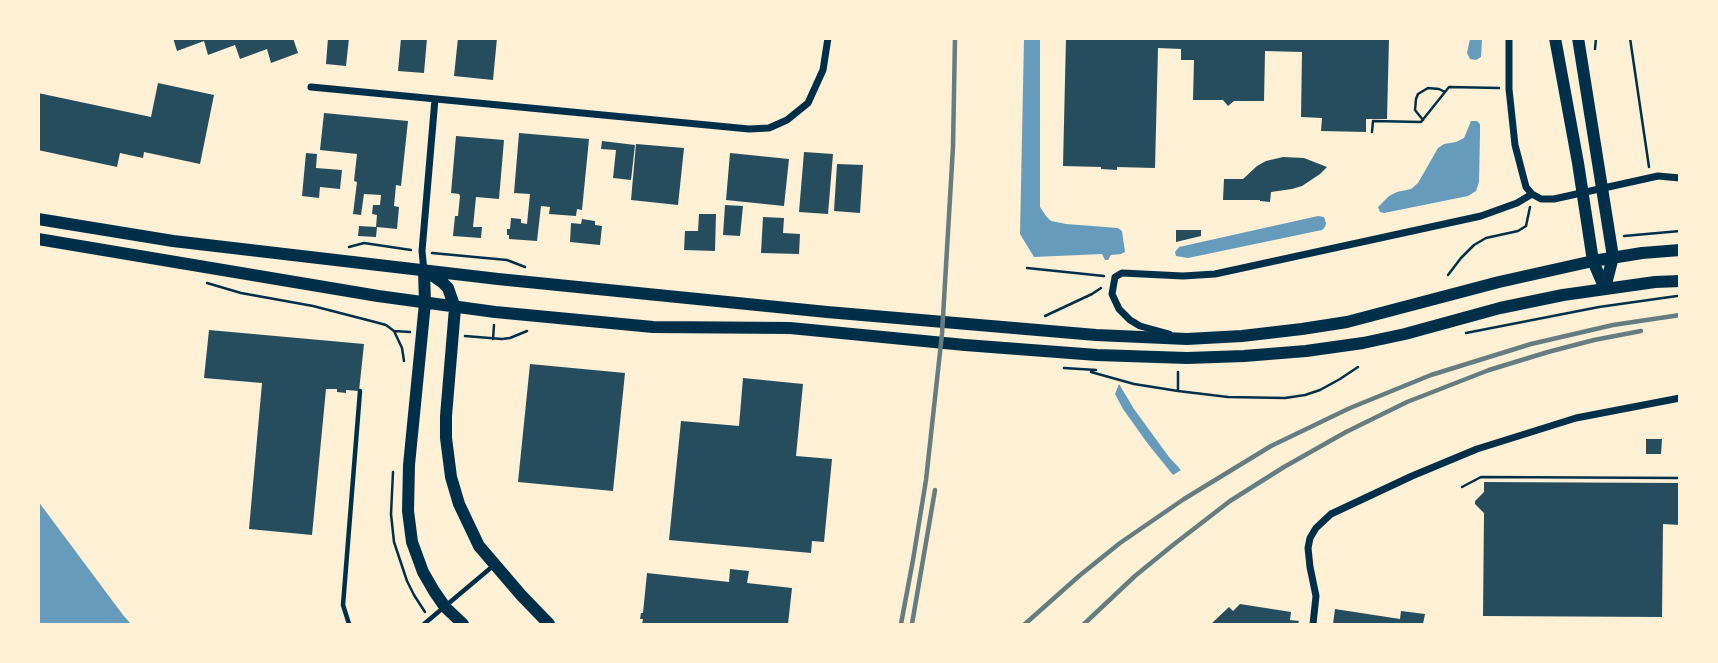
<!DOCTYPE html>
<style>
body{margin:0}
#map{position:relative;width:1718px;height:663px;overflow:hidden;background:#fdf0d5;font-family:"DejaVu Sans",sans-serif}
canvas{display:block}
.frame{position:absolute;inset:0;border:40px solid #fdf0d5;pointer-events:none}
</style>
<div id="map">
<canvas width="1718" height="663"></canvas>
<div class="frame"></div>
</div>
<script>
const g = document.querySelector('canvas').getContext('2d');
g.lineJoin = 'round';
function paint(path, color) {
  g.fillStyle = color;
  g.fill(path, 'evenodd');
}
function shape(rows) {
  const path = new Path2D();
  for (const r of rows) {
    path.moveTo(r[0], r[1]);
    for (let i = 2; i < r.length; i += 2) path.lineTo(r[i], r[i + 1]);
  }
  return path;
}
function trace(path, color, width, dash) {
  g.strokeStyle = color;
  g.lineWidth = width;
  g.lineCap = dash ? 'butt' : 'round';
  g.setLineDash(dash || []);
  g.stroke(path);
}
paint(shape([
 [1024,39,1040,39,1040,207,1046,216,1051,221,1066,224,1118,228,1122,231,1125,252,1121,254,1111,255,1108,260,1105,260,1102,254,1034,257,1020,234],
 [1470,39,1482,39,1481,57,1476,60,1470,59,1467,53],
 [1471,121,1477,121,1480,124,1480,133,1479,182,1476,191,1468,196,1384,213,1380,212,1378,207,1389,196,1397,192,1411,189,1418,183,1438,148,1444,144,1456,142,1464,138],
 [1318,216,1324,217,1326,223,1325,227,1322,230,1188,258,1176,256,1175,252,1179,247],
 [1119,384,1134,409,1169,457,1181,470,1173,475,1148,444,1123,409,1115,394],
 [38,501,123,615,131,624,39,624]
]), '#669bbc');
paint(shape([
 [173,38,293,38,298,53,271,63,267,49,240,59,235,45,208,55,204,41,177,51],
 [328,38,349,38,346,66,326,64],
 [401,38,427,38,424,73,398,71],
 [458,38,497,38,493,80,454,76],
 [1066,38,1389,38,1387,119,1366,119,1366,132,1321,131,1322,118,1301,117,1302,52,1265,51,1264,101,1234,101,1228,106,1223,100,1193,100,1194,60,1181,60,1181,49,1158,48,1155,168,1117,167,1117,170,1101,169,1101,167,1063,166],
 [158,83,214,95,200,164,144,152,143,158,120,153,117,167,38,150,38,93,151,117],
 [324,113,408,121,401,186,396,185,394,206,399,207,397,229,377,227,376,237,358,236,359,226,376,227,377,215,372,214,373,205,380,205,381,195,364,194,361,215,353,214,357,182,354,181,357,154,320,150],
 [519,133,589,139,582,210,577,209,576,216,549,214,550,207,541,206,537,241,509,239,509,235,507,235,507,229,510,229,511,218,521,219,521,223,527,224,530,194,514,193],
 [456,136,504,140,499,199,476,197,473,227,482,227,481,238,453,236,455,216,458,216,460,196,459,194,451,193],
 [602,141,635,145,631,180,613,178,616,150,601,149],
 [636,144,684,148,678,205,631,200],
 [804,152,833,154,828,214,799,212],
 [306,153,317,154,316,168,342,170,340,189,320,187,319,198,302,196],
 [730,153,789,159,784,206,726,200],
 [1283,157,1304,158,1327,167,1320,174,1302,186,1292,189,1271,192,1270,202,1260,201,1260,200,1223,200,1224,179,1243,179,1257,166,1266,161],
 [837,164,863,165,860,213,834,211],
 [725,205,743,206,740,236,723,235],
 [699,214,716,214,715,251,684,250,685,231,698,231],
 [763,217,784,218,783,233,800,234,799,254,761,253],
 [582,219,595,221,595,225,602,226,600,245,570,242,571,223,581,224],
 [1176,230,1201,230,1201,236,1176,242],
 [209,330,364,344,359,391,346,390,346,393,337,392,337,389,326,389,312,535,249,529,262,383,204,378],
 [530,364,625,373,613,491,518,482],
 [743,378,803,384,796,456,832,459,824,542,812,541,811,553,669,540,681,421,739,426],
 [1646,439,1662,439,1661,454,1646,454],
 [1484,482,1680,483,1680,525,1663,524,1662,617,1483,616,1484,513,1475,504,1475,501,1484,492],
 [730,569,749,571,747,583,792,588,788,624,642,624,643,619,640,619,641,613,643,613,647,573,729,582],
 [1240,604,1291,612,1290,620,1299,621,1298,624,1211,624,1229,607,1233,611],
 [1335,609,1400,619,1401,611,1425,614,1423,624,1333,624]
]), '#264d5e');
trace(shape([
 [1630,38,1649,167],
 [1595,49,1596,38],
 [1423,120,1415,110,1416,99,1418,94,1428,88,1439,89,1445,92],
 [1372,132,1373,121,1421,122,1449,87,1499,88],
 [1624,236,1680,231],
 [349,247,364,243,411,250],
 [432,253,507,260,525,267],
 [1027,268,1104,276],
 [1448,275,1461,258,1474,245,1486,238,1518,231,1526,226,1530,207],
 [207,283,241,293,313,306,375,322,386,325,394,331,410,332],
 [1045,316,1092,294,1101,288],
 [394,331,402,348,404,361],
 [1466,333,1599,307,1677,296],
 [465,336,502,339,510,338,527,331],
 [493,339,494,325],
 [1064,368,1096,370],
 [1091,372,1134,384,1178,391,1228,397,1285,398,1305,395,1320,390,1340,379,1358,367],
 [1178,372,1178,391],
 [393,472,391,514,394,542,407,581,414,595,425,612],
 [1462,487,1481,477,1680,478]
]), '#003049', 2.5);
trace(shape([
 [349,624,343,605,360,391],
 [424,624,493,566]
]), '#003049', 4.5);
trace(shape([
 [1509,38,1509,89,1515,145,1526,187,1532,194,1541,199,1554,199,1658,176,1680,178],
 [311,87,749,129,769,128,787,120,808,103,823,70,828,38],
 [424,271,422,251,435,99],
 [1169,334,1140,326,1130,320,1119,309,1112,294,1115,277,1122,273,1183,276,1215,274,1481,216,1517,203,1532,194],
 [1313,624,1316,596,1310,567,1308,548,1310,538,1316,528,1331,514,1412,476,1477,449,1576,418,1680,398]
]), '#003049', 7);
trace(shape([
 [1555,38,1578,163,1593,261,1605,289],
 [1578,38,1613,257,1605,288],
 [38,219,173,241,498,279,827,312,1096,335,1187,339,1242,336,1302,329,1347,322,1499,282,1593,261,1642,253,1680,250],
 [38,239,378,296,495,312,653,327,790,328,965,345,1097,355,1187,358,1244,356,1306,351,1363,343,1405,334,1500,308,1563,295,1655,282,1680,281],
 [424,271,425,303,409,465,408,511,412,542,423,572,434,591,445,607,463,624],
 [429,273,442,282,448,288,455,308,446,416,446,438,451,477,459,504,479,546,521,595,549,624]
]), '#003049', 12);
trace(shape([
 [901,624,913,560,926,480,942,334,953,147,955,38],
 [912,624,935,490],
 [1025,624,1079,576,1120,543,1184,499,1271,446,1350,408,1431,375,1531,344,1613,325,1680,315],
 [1084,624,1135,576,1173,545,1230,501,1284,467,1346,432,1407,402,1489,370,1548,352,1594,340,1641,331]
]), '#657d81', 4.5);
</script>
